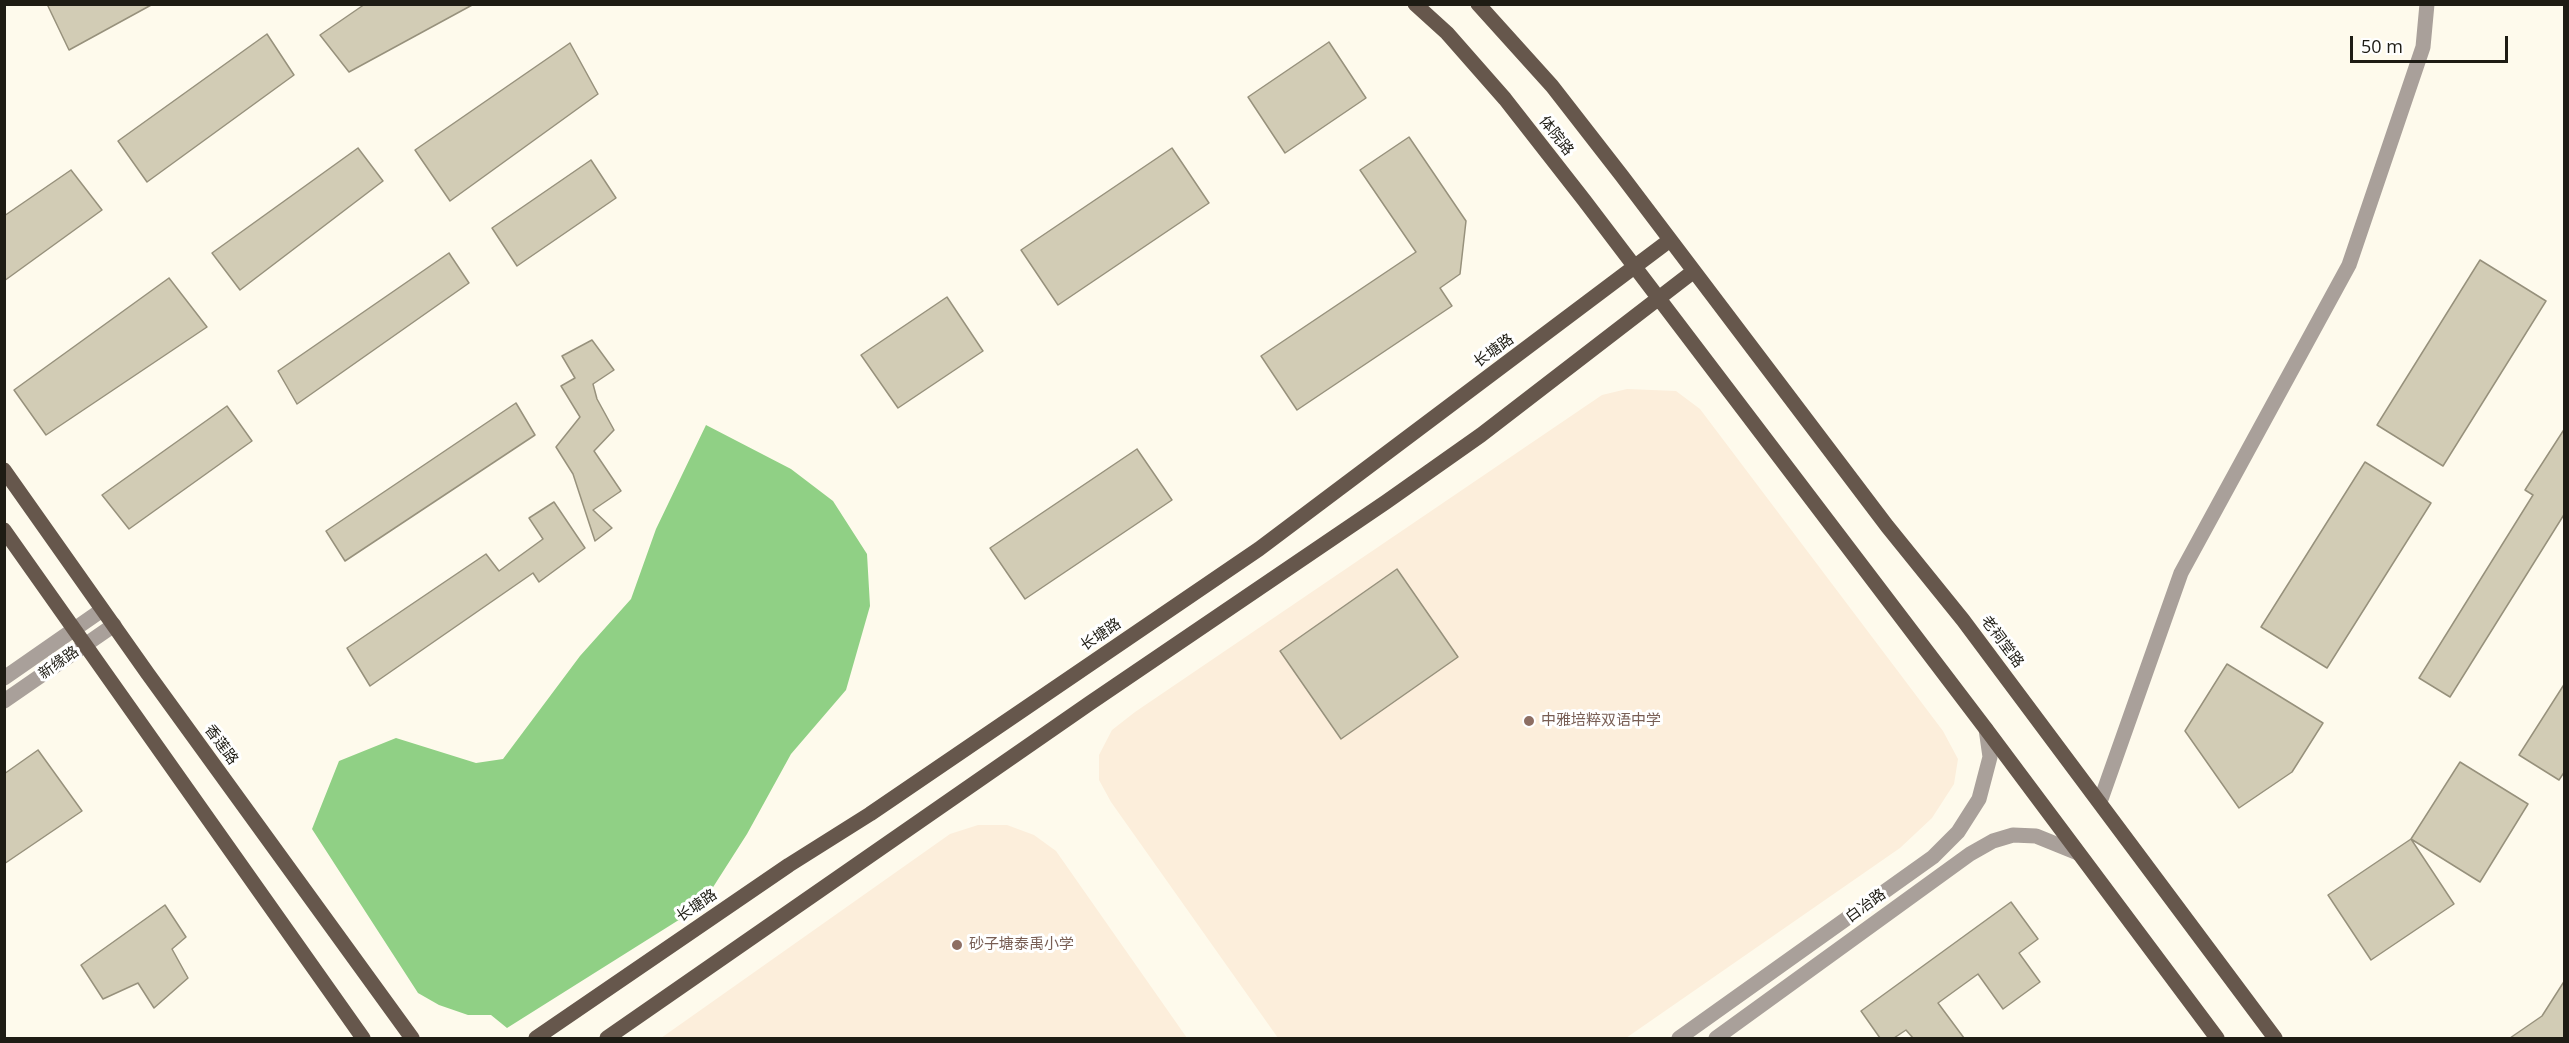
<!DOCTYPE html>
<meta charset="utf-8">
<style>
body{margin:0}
#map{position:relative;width:2569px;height:1043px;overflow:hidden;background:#fefaec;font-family:"Open Sans",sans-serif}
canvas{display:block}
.frame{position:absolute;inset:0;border:6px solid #1e1c14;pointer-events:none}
.scale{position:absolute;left:2350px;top:36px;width:158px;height:27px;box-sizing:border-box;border:3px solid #1e1c14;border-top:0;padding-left:8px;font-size:18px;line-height:21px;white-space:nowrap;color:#1e1c14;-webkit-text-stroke:4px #fff;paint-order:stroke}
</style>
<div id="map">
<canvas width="2569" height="1043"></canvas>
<div class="frame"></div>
<div class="scale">50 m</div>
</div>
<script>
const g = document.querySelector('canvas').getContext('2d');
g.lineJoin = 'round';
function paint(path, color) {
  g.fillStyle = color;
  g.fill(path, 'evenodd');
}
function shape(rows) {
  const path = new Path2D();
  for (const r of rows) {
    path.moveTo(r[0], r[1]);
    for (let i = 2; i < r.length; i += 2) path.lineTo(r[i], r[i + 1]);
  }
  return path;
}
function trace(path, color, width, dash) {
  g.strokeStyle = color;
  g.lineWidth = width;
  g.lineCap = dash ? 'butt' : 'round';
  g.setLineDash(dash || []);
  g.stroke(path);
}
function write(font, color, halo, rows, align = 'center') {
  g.font = font + ' "Open Sans","Noto Sans SC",sans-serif';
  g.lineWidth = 6;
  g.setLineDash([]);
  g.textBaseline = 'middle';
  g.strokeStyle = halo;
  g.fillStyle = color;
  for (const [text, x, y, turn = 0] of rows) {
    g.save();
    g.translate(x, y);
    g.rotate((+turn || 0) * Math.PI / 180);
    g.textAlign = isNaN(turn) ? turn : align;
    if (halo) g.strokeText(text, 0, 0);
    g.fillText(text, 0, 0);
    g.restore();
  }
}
paint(shape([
 [1627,389,1676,391,1700,409,1943,731,1958,759,1954,784,1932,818,1900,848,1626,1038,1278,1038,1111,802,1099,780,1099,755,1112,730,1135,712,1602,395],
 [978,825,1007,825,1034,835,1056,851,1187,1038,661,1038,950,834]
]), '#fceedb');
paint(shape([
 [706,425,791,469,833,501,867,554,870,606,846,690,791,754,747,834,701,906,507,1028,491,1015,468,1015,439,1005,418,993,312,829,339,761,396,738,476,763,503,759,580,656,631,599,656,529]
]), '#90d085');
const building = shape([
 [47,4,153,4,69,50,47,4],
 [365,4,474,4,349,72,320,35,365,4],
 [267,34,294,75,147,182,118,141,267,34],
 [1329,42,1366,98,1285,153,1248,97,1329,42],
 [570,43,598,94,450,201,415,150,570,43],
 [1409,137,1466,221,1460,274,1440,288,1452,306,1297,410,1261,356,1416,252,1360,170,1409,137],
 [358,148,383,181,240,290,212,253,358,148],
 [1172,148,1209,203,1058,305,1021,250,1172,148],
 [591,160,616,198,517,266,492,228,591,160],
 [71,170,102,210,4,281,4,216,71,170],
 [449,253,469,283,297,404,278,371,449,253],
 [2480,260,2546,301,2443,466,2377,425,2480,260],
 [169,278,207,327,46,435,14,390,169,278],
 [947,297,983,351,898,408,861,355,947,297],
 [592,340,614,370,593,384,597,399,614,430,594,451,621,491,593,510,612,528,595,541,573,474,556,447,580,417,561,386,575,378,562,356,592,340],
 [516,403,535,435,345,561,326,531,516,403],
 [227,406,252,441,129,529,102,495,227,406],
 [2565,428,2565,513,2450,697,2419,678,2533,495,2525,490,2565,428],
 [1137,449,1172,500,1025,599,990,548,1137,449],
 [2365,462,2431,503,2327,668,2261,627,2365,462],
 [554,502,585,548,539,582,533,573,370,686,347,648,486,554,499,571,543,539,529,518,554,502],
 [1397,569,1458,657,1341,739,1280,651,1397,569],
 [2227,664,2323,723,2292,772,2239,808,2185,731,2227,664],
 [2565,683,2565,771,2559,780,2519,755,2565,683],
 [38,750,82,811,4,864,4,774,38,750],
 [2460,762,2528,804,2480,882,2411,839,2460,762],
 [2411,839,2454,904,2371,960,2328,895,2411,839],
 [2011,902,2038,939,2019,953,2040,982,2003,1009,1978,974,1938,1003,1964,1038,1913,1038,1906,1030,1894,1038,1880,1038,1861,1011,2011,902],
 [165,905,186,937,172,949,188,978,154,1008,138,983,103,999,81,965,165,905],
 [2565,980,2565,1038,2510,1038,2542,1016,2565,980]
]);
paint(building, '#d2ccb5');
trace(building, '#97917c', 1.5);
trace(shape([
 [4,678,102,610],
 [4,701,114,625],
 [2100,802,2181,573,2349,265,2423,47,2427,4],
 [1679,1038,1933,857,1958,832,1979,799,1990,757,1986,729],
 [1716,1038,1970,854,1993,841,2013,835,2036,836,2078,853]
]), '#a9a09a', 15);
trace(shape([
 [1415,4,1447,33,1505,99,1584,200,1986,729,2217,1038],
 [1478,4,1552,86,1622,176,1887,526,1963,620,2275,1038],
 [4,470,148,674,412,1038],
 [4,530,363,1038],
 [536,1038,789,865,870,814,1259,549,1670,240],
 [607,1038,1090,703,1386,502,1481,435,1694,271]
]), '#66574c', 15);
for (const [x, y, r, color] of [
 [1529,721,6,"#8d6e63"],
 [957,945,6,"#8d6e63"]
]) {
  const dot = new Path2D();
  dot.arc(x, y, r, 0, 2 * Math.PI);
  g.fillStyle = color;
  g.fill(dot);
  trace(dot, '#fff', 2);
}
write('15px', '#1e1c14', '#fff', [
 ["体院路",1556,136,52],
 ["长塘路",1494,351,-36],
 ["长塘路",1101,635,-34],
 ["老祠堂路",2002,642,53],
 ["新缘路",59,663,-35],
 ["香莲路",221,745,54],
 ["长塘路",697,906,-34],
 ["白冶路",1866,906,-36]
]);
write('15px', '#785e54', '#fff', [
 ["中雅培粹双语中学",1541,721],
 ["砂子塘泰禹小学",969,945]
], 'left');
</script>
